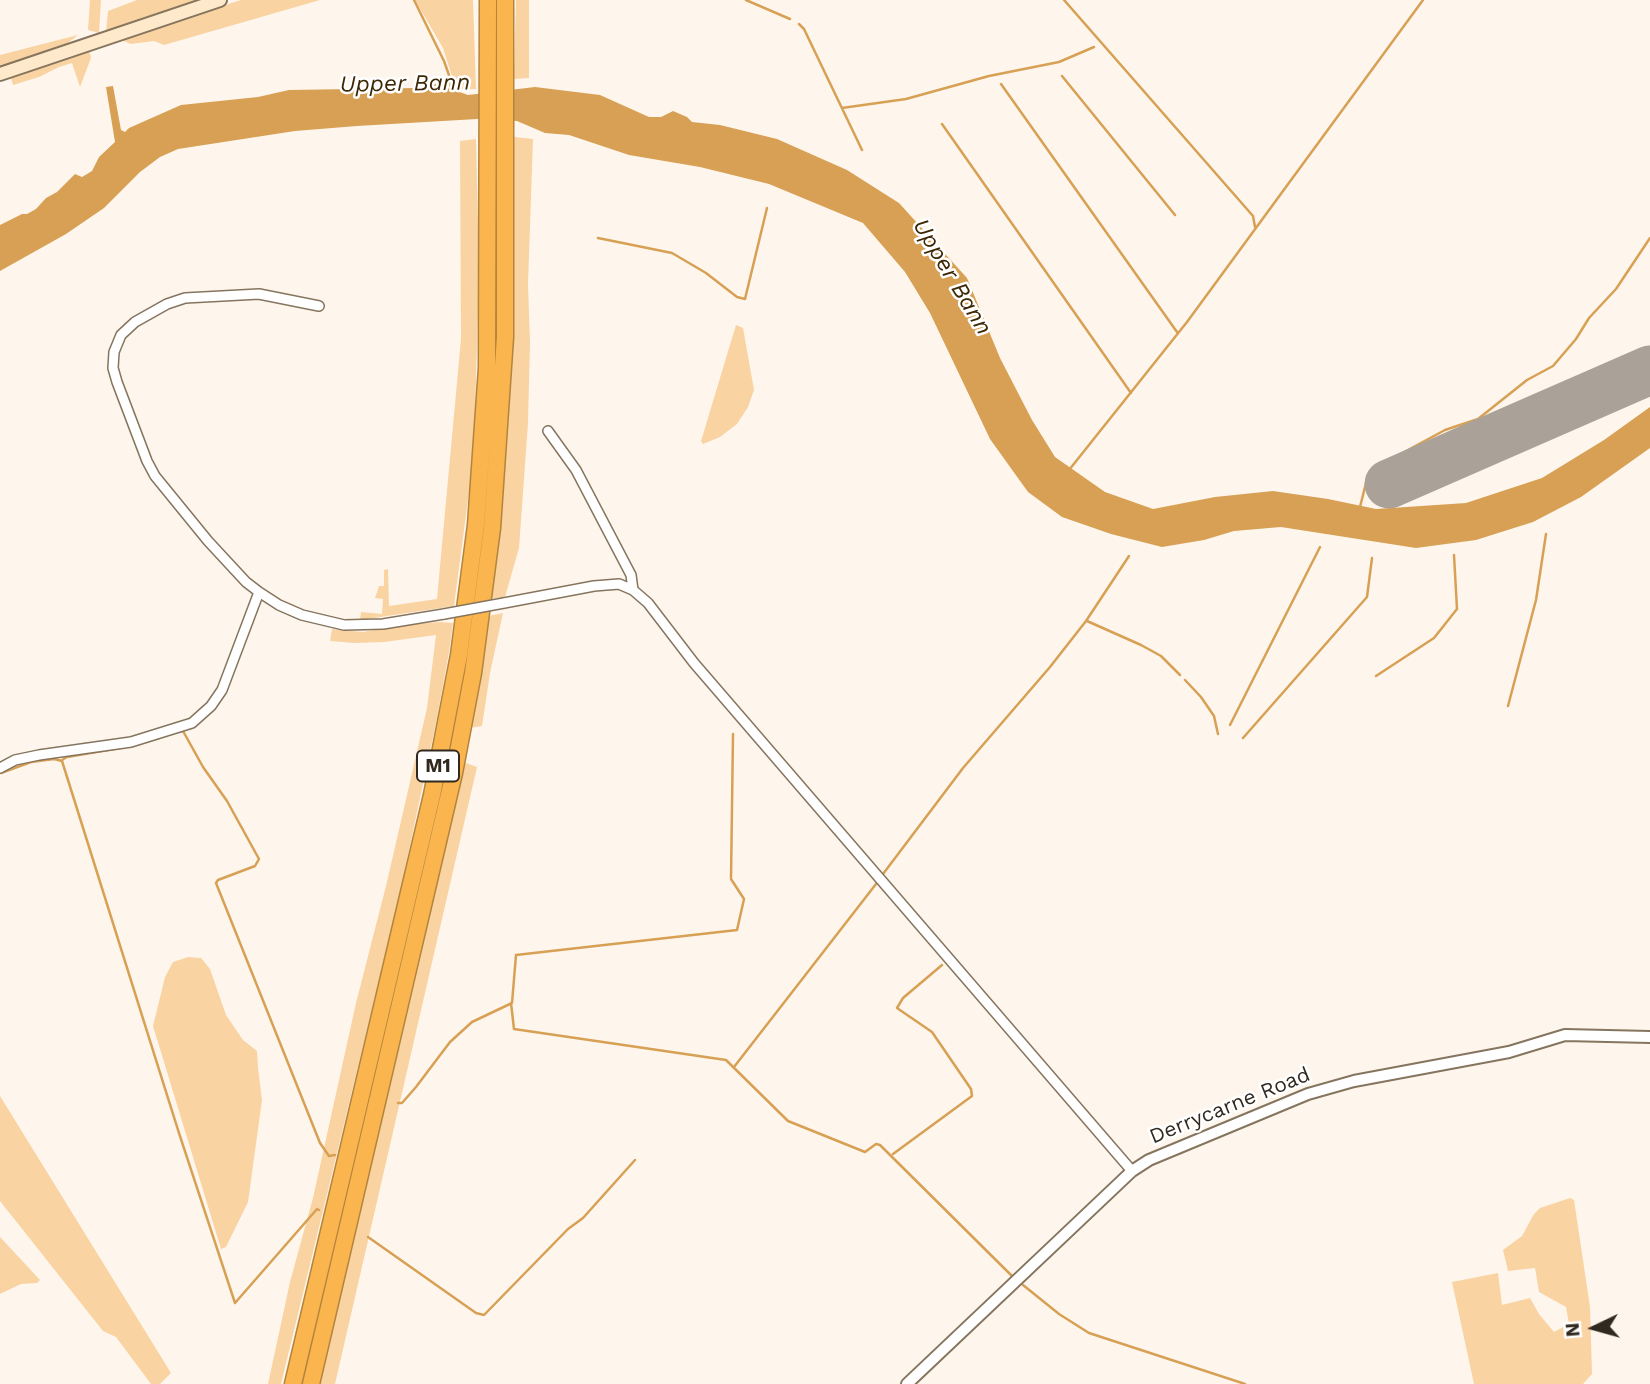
<!DOCTYPE html>
<style>
body{margin:0}
#map{position:relative;width:1650px;height:1384px;overflow:hidden;background:#fef6ec;font-family:"Work Sans",sans-serif}
canvas{display:block}
.north{position:absolute;left:1559px;top:1293px;width:70px;height:70px;-webkit-text-stroke:5px #fff;paint-order:stroke;rotate:265deg;font-size:19px;font-weight:700;line-height:28px;text-align:center;color:#30291f}
.north::after{content:'';display:block;margin:auto;width:24px;height:32px;background:#30291f;clip-path:polygon(50% 0,100% 100%,50% 72%,0 100%)}
</style>
<div id="map">
<canvas width="1650" height="1384"></canvas>
<div class="north">N</div>
</div>
<script>
const g = document.querySelector('canvas').getContext('2d');
g.lineJoin = 'round';
function paint(path, color) {
  g.fillStyle = color;
  g.fill(path, 'evenodd');
}
function shape(rows) {
  const path = new Path2D();
  for (const r of rows) {
    path.moveTo(r[0], r[1]);
    for (let i = 2; i < r.length; i += 2) path.lineTo(r[i], r[i + 1]);
  }
  return path;
}
function trace(path, color, width, dash) {
  g.strokeStyle = color;
  g.lineWidth = width;
  g.lineCap = dash ? 'butt' : 'round';
  g.setLineDash(dash || []);
  g.stroke(path);
}
function write(font, color, halo, rows, align = 'center') {
  g.font = font + ' "Work Sans",sans-serif';
  g.lineWidth = 5;
  g.setLineDash([]);
  g.textBaseline = 'middle';
  g.strokeStyle = halo;
  g.fillStyle = color;
  for (const [text, x, y, turn = 0] of rows) {
    g.save();
    g.translate(x, y);
    g.rotate((+turn || 0) * Math.PI / 180);
    g.textAlign = isNaN(turn) ? turn : align;
    if (halo) g.strokeText(text, 0, 0);
    g.fillText(text, 0, 0);
    g.restore();
  }
}
paint(shape([
 [90,0,101,0,99,33,88,30],
 [137,0,198,0,106,32,108,11],
 [241,0,320,0,164,45,154,41,131,44,119,39],
 [415,0,473,0,476,89,456,89,443,48],
 [516,0,529,0,529,78,514,79],
 [78,35,64,46,0,70,0,55],
 [89,49,91,58,80,87,72,63,59,67,39,77,13,85,10,75],
 [514,137,533,139,528,284,530,343,528,423,519,548,505,597,488,599,509,378],
 [476,139,479,268,474,454,454,606,360,620,361,612,382,614,383,599,375,598,379,586,384,586,384,570,388,569,389,606,437,599,461,339,460,141],
 [736,325,743,328,754,390,748,407,737,424,720,437,703,444,701,441],
 [503,613,490,673,482,726,469,728,488,616],
 [440,622,453,623,449,652,437,718,399,897,281,1384,268,1384,290,1282,313,1198,356,1003,386,886,427,708,436,635,384,642,355,643,330,641,332,629,363,632,401,625],
 [463,762,477,767,335,1384,319,1384,421,956],
 [188,957,201,958,210,969,226,1015,243,1040,257,1051,258,1068,262,1100,248,1202,226,1247,221,1249,153,1026,165,977,173,962],
 [0,1096,171,1373,160,1384,151,1384,116,1337,103,1331,0,1201],
 [1570,1198,1574,1200,1590,1307,1592,1374,1583,1384,1474,1384,1452,1282,1498,1273,1502,1305,1530,1298,1539,1314,1554,1332,1569,1324,1566,1307,1539,1292,1535,1268,1508,1271,1503,1250,1522,1236,1534,1214,1540,1208],
 [0,1237,40,1280,37,1283,21,1284,0,1294]
]), '#f9d3a2');
paint(shape([
 [436,84,468,95,535,87,600,95,649,117,661,117,673,111,687,117,692,122,720,125,777,139,847,170,899,203,967,278,1000,358,1032,420,1055,457,1105,492,1153,509,1215,497,1273,491,1328,499,1376,509,1466,503,1542,478,1604,440,1650,407,1650,448,1581,497,1533,522,1476,540,1416,548,1281,527,1234,531,1204,540,1162,547,1111,534,1062,517,1028,492,990,439,930,313,905,272,863,223,769,184,700,167,629,155,569,135,545,133,517,121,477,119,357,126,295,131,178,149,160,157,140,172,104,208,66,234,0,271,0,225,22,214,27,214,36,209,46,198,57,192,75,174,82,177,92,171,99,157,115,142,106,87,113,86,121,130,125,132,129,128,181,105,258,97,289,90,415,88]
]), '#d7a054');
trace(shape([
 [414,0,444,61,450,78,451,94],
 [746,0,790,19],
 [1064,0,1253,216,1255,227],
 [799,24,804,29,862,150],
 [1062,76,1175,215],
 [1001,84,1177,332],
 [842,108,906,99,989,76,1059,62,1094,47],
 [942,124,1131,393],
 [598,238,672,253,706,273,737,297,745,299,767,208],
 [1069,470,1187,322,1423,0],
 [1360,507,1366,483,1380,465,1445,430,1478,419,1527,380,1553,366,1576,339,1589,318,1616,289,1650,238],
 [1087,621,1141,645,1161,656,1180,675],
 [1376,676,1434,638,1457,609,1454,555],
 [1185,680,1201,697,1214,716,1218,734],
 [1508,706,1536,600,1546,534],
 [1230,725,1320,547],
 [178,732,183,731,203,767,227,801,259,859,255,866,218,880,216,883,320,1143,329,1156,335,1155],
 [1243,738,1367,597,1372,558],
 [138,744,159,738],
 [62,760,67,757,120,748],
 [1,773,31,762,54,759,62,761,179,1133,235,1303,317,1209,319,1210],
 [883,874,963,768,1050,667,1086,621,1129,556],
 [511,1003,514,1029,726,1060,788,1121,865,1152,876,1144,880,1145,1012,1276],
 [734,1067,876,884],
 [398,1103,402,1103,416,1087,450,1042,472,1022,512,1003,516,955,737,930,744,899,731,879,733,734],
 [893,1154,972,1096,971,1089,932,1032,897,1008,903,998,942,965],
 [368,1237,476,1313,484,1315,568,1229,583,1218,635,1160],
 [1023,1285,1059,1314,1089,1333,1245,1384]
]), '#d7a054', 2.5);
trace(shape([
 [1389,484,1650,370]
]), '#aaa298', 49);
const minor = shape([
 [548,431,576,470,631,575,633,590],
 [259,592,246,582,208,541,155,476,147,461,117,382,113,368,114,352,121,335,135,322,167,304,185,298,259,294,319,306],
 [504,603,594,586,619,584,633,590,648,603,694,663,1132,1171],
 [0,768,15,760,39,755,131,742,192,723,211,706,222,690,259,592,279,605,302,615,344,625,383,624,444,614]
]);
const tertiary = shape([
 [907,1384,1132,1171,1149,1160,1308,1094,1354,1081,1509,1052,1565,1035,1650,1037]
]);
const secondary = shape([
 [0,74,220,0]
]);
const motorway = shape([
 [293,1384,432,795,459,655,476,525,487,368,488,0],
 [311,1384,454,773,473,673,492,528,505,337,505,0]
]);
trace(minor, '#86755e', 12);
trace(tertiary, '#86755e', 14);
trace(secondary, '#86755e', 16);
trace(motorway, '#b3843e', 19);
trace(minor, '#fff', 9);
trace(tertiary, '#fff', 10);
trace(secondary, '#fee9ca', 12);
trace(motorway, '#fab54e', 16);
const minorBridge = shape([
 [444,614,504,603]
]);
trace(minorBridge, '#86755e', 12, []);
trace(minorBridge, '#fff', 9);
for (const [x, y, w] of [
 [438,766,42]
]) {
  const box = new Path2D();
  box.roundRect(x - w / 2, y - 15.5, w, 31, 5);
  g.fillStyle = '#fff';
  g.fill(box);
  trace(box, '#30291f', 2);
}
write('bold 19px', '#30291f', null, [
 ["M1",438,766]
]);
write('21px', '#30291f', '#fff', [
 ["Derrycarne Road",1230,1106,-22]
]);
write('italic 23px', '#3d2704', '#fff', [
 ["Upper Bann",405,84,-1],
 ["Upper Bann",952,277,59]
]);
</script>
